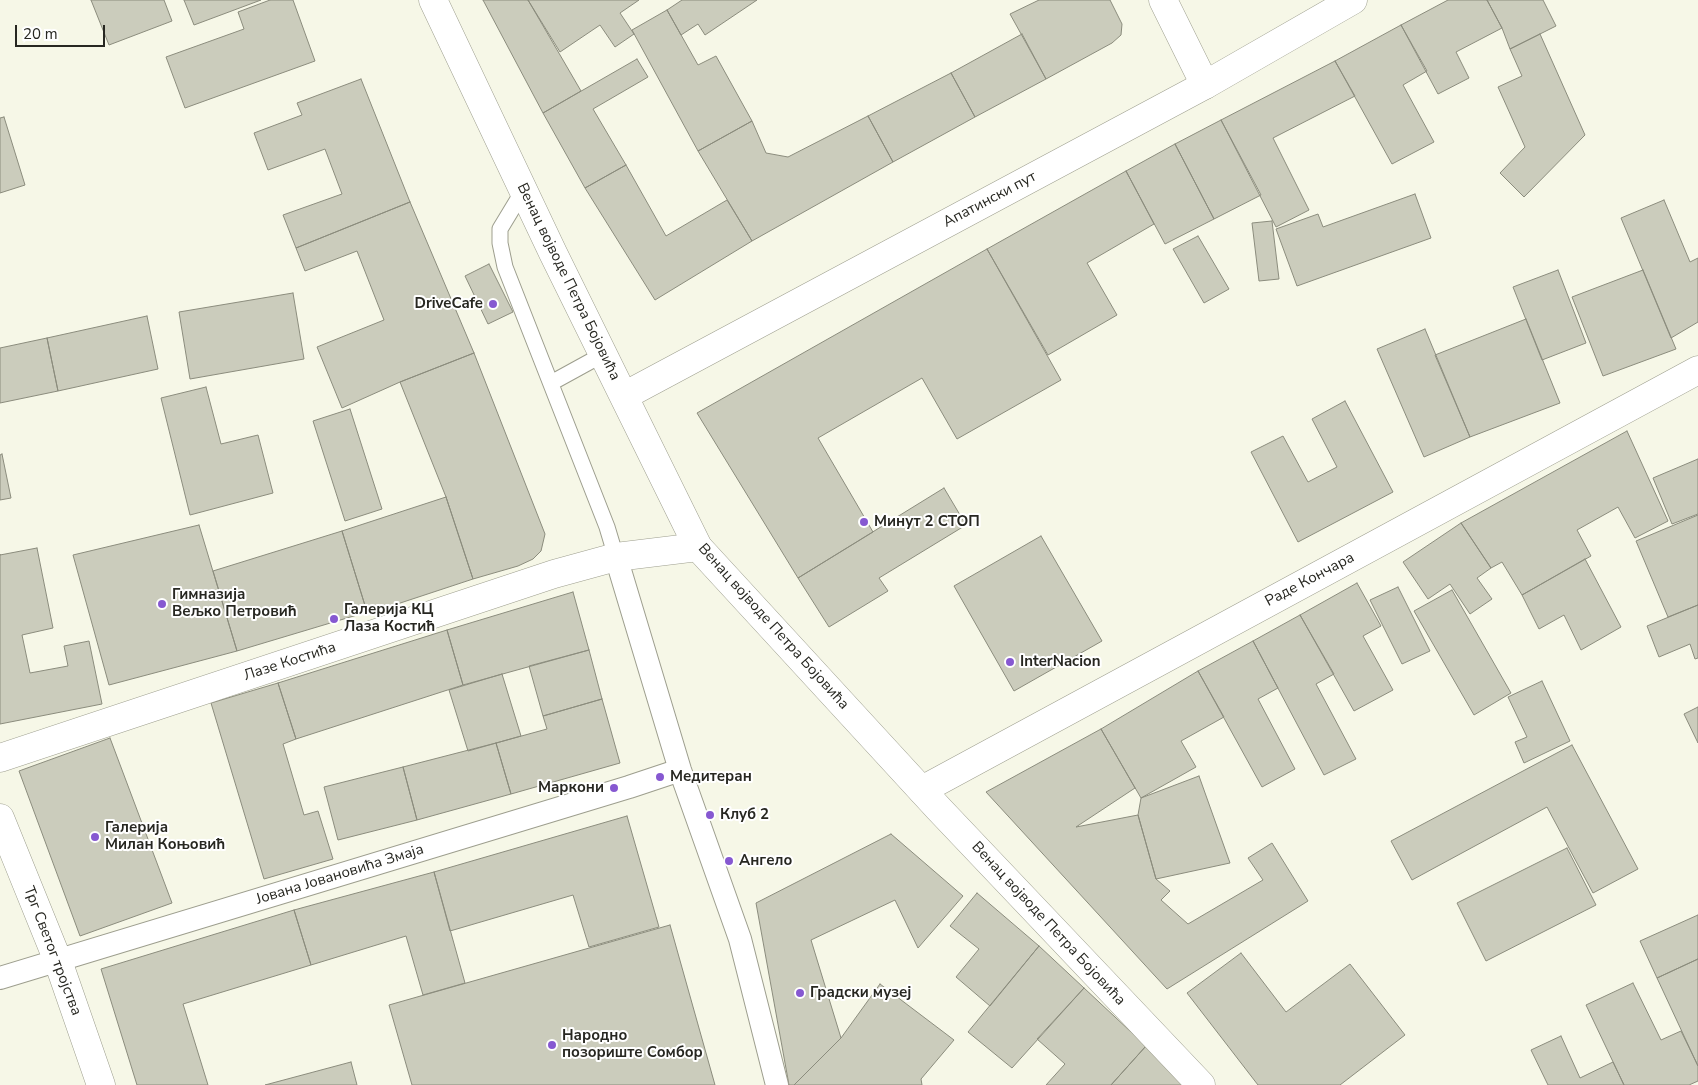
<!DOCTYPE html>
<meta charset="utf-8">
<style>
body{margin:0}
#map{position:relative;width:1698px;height:1085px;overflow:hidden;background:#f6f7e7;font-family:"Nunito Sans",sans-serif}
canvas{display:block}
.scale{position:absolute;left:15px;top:25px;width:90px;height:22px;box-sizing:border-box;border:2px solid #272721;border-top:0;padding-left:6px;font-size:15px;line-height:18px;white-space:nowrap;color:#272721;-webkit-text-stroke:4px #fff;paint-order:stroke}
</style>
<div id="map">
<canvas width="1698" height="1085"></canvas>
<div class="scale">20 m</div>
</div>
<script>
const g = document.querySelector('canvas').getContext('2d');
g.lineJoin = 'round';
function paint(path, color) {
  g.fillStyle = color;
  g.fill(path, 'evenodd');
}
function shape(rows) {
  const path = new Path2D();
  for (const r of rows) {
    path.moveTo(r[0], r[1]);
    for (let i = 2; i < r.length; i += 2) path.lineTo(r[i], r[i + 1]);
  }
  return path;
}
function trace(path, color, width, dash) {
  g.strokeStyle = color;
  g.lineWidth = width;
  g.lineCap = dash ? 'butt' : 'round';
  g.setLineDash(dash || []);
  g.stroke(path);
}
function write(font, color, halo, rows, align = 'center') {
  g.font = font + ' "Nunito Sans",sans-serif';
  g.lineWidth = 4;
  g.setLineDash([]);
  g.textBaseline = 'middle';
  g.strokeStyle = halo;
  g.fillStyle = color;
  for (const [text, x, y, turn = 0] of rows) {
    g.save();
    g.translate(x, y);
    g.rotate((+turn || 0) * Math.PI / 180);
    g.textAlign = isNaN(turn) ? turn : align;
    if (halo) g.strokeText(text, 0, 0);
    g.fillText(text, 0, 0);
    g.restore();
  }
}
const building = shape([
 [91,0,164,0,172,21,109,45,91,0],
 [184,0,261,0,194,25,184,0],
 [270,0,293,0,315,61,185,108,166,57,244,29,238,12,270,0],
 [483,0,528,0,581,91,543,113,483,0],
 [528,0,639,0,620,13,634,34,615,47,600,25,560,52,528,0],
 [682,0,757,0,705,35,698,24,681,35,667,10,682,0],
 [1039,0,1110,0,1122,24,1121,35,1112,43,1046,79,1010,14,1039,0],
 [1448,0,1487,0,1502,28,1456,52,1469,78,1438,94,1401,25,1448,0],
 [1487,0,1543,0,1556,26,1510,49,1502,28,1487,0],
 [667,10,698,65,716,56,752,121,698,151,632,30,667,10],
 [1401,25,1427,71,1403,85,1434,142,1392,164,1335,61,1401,25],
 [1022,34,1046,79,975,117,951,73,1022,34],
 [1540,34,1585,135,1524,197,1500,173,1525,147,1498,87,1522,76,1510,49,1540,34],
 [637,59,648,77,593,109,626,165,585,188,543,113,637,59],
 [1335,61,1355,96,1273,138,1309,210,1276,227,1221,120,1335,61],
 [951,73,975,117,893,162,868,116,951,73],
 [361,79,410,202,296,248,283,215,342,194,325,149,268,170,254,133,302,115,297,103,361,79],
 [868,116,893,162,752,241,698,151,752,121,766,153,788,157,868,116],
 [4,117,25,185,0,193,0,118,4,117],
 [1221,120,1261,195,1214,219,1175,144,1221,120],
 [1175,144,1214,219,1165,244,1126,171,1175,144],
 [626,165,666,236,727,200,752,241,655,300,585,188,626,165],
 [1126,171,1154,224,1087,263,1117,315,1048,355,987,249,1126,171],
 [1415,194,1431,238,1297,286,1276,229,1318,214,1323,227,1415,194],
 [1664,200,1690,262,1698,258,1698,322,1671,338,1621,218,1664,200],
 [410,202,474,353,400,382,342,408,317,347,384,320,357,251,305,271,296,248,410,202],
 [1272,221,1279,279,1259,281,1252,223,1272,221],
 [1198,236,1229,289,1204,303,1173,249,1198,236],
 [987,249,1061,380,957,439,922,378,818,438,873,532,798,578,697,413,987,249],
 [489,264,513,312,488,324,465,276,489,264],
 [1558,270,1586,343,1542,360,1513,287,1558,270],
 [1643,270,1676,349,1603,376,1572,297,1643,270],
 [293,293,304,359,190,379,179,312,293,293],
 [147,316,158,369,58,391,47,338,147,316],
 [1526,319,1560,403,1470,437,1435,355,1526,319],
 [1425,329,1470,437,1424,457,1377,349,1425,329],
 [47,338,58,391,0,403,0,348,47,338],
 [474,353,545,534,541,551,533,559,518,566,473,579,446,497,400,382,474,353],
 [206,387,221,444,258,435,273,493,190,515,161,398,206,387],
 [1345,401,1393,492,1298,542,1251,452,1283,436,1308,482,1337,467,1312,419,1345,401],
 [350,409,382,509,345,521,313,421,350,409],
 [1627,431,1668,521,1635,538,1618,507,1577,530,1591,556,1522,595,1502,562,1491,568,1461,523,1627,431],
 [2,454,11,498,0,500,0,455,2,454],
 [1698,459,1698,514,1672,524,1653,478,1698,459],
 [944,488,966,525,879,578,888,591,829,627,798,578,944,488],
 [446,497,473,579,370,613,367,612,342,531,446,497],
 [1698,515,1698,605,1668,617,1636,541,1698,515],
 [1461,523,1491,568,1477,578,1492,599,1470,614,1450,584,1428,599,1403,562,1461,523],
 [199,525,237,651,109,685,73,555,199,525],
 [342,531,367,612,237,651,213,571,342,531],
 [1041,536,1102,641,1014,691,954,586,1041,536],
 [37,548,53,628,22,635,30,673,68,666,64,646,89,641,102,704,0,724,0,554,0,555,37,548],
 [1585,559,1621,627,1581,650,1564,615,1539,629,1522,595,1585,559],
 [1357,583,1381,626,1363,636,1393,690,1354,711,1300,615,1357,583],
 [1398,587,1430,651,1402,664,1370,600,1398,587],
 [1452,590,1511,693,1474,715,1414,611,1452,590],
 [573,592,589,650,463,685,447,630,573,592],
 [1698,605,1698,658,1695,659,1690,644,1659,657,1647,626,1698,605],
 [1300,615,1334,674,1316,684,1356,759,1324,775,1253,641,1300,615],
 [447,630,463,685,296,739,278,683,447,630],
 [1253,641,1278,688,1258,699,1295,769,1262,787,1198,671,1253,641],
 [589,650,602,699,543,716,529,666,589,650],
 [1198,671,1224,717,1181,741,1196,767,1141,798,1101,729,1198,671],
 [502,674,521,736,468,751,449,690,502,674],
 [1542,681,1570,741,1524,763,1515,742,1527,737,1508,697,1542,681],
 [278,683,296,739,283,744,304,815,318,811,333,859,264,879,211,703,278,683],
 [602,699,620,763,511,794,496,743,547,729,543,716,602,699],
 [1698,707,1698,743,1684,714,1698,707],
 [1101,729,1135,788,1076,827,1138,815,1156,879,1170,891,1161,900,1188,924,1263,880,1248,858,1272,843,1308,901,1167,989,986,792,1101,729],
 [110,738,172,903,80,936,19,771,110,738],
 [496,743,511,794,417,820,403,767,496,743],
 [1572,745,1638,869,1593,893,1547,807,1412,880,1391,841,1572,745],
 [403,767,417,820,338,840,324,787,403,767],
 [1199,776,1230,863,1156,879,1138,815,1141,798,1199,776],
 [627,816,659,927,589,947,573,895,450,931,434,872,627,816],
 [891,834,963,896,918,948,895,900,811,940,841,1038,794,1085,789,1085,756,903,891,834],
 [1567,848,1596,905,1486,961,1457,903,1567,848],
 [434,872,465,983,423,995,406,936,311,965,294,910,434,872],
 [977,893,1039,946,990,1006,956,977,979,949,950,926,977,893],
 [294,910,311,965,183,1004,208,1085,137,1085,101,969,294,910],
 [1698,915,1698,959,1657,978,1640,941,1698,915],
 [670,925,715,1085,412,1085,389,1005,670,925],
 [1039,946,1084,988,1012,1068,968,1032,1039,946],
 [1241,953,1286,1012,1350,964,1405,1035,1340,1085,1258,1085,1187,993,1241,953],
 [1698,959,1698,1066,1657,978,1698,959],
 [1633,983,1661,1040,1681,1031,1698,1066,1698,1081,1689,1085,1624,1085,1586,1005,1633,983],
 [880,984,954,1040,921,1079,922,1085,794,1085,841,1038,880,984],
 [1084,988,1146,1046,1111,1085,1046,1085,1065,1064,1037,1039,1084,988],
 [1561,1036,1580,1078,1613,1062,1624,1085,1548,1085,1531,1050,1561,1036],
 [1146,1046,1183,1085,1111,1085,1146,1046],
 [351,1062,357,1085,265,1085,351,1062]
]);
paint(building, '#cbccbc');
trace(building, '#8b8c7d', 1);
const service = shape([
 [523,191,500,229,500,243,505,267,607,527,616,557],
 [551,383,602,355]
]);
const pedestrian = shape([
 [616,557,680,770,740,939,777,1085],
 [0,978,629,787,680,770]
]);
const minor = shape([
 [1163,0,1205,85],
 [0,758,554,574,616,557,698,547],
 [922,790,1698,370],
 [0,818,58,961,101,1085]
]);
const secondary = shape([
 [433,0,553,253,698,547,938,808,1201,1085],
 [624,396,1205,85,1353,0]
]);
trace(service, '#9d9e8e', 17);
trace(pedestrian, '#9d9e8e', 24);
trace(minor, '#9d9e8e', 29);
trace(secondary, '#9d9e8e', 29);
trace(service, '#fff', 15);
trace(pedestrian, '#fff', 22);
trace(minor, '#fff', 28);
trace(secondary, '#fff', 28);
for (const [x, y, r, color] of [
 [493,304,5,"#8658d1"],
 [864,522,5,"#8658d1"],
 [162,604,5,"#8658d1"],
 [334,619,5,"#8658d1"],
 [1010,662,5,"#8658d1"],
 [660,777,5,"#8658d1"],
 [614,788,5,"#8658d1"],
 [710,815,5,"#8658d1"],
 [95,837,5,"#8658d1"],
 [729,861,5,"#8658d1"],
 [800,993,5,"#8658d1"],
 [552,1045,5,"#8658d1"]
]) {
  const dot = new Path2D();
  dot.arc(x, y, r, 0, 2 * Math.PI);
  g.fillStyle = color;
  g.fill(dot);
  trace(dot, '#fff', 2);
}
write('15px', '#272721', '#fff', [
 ["Апатински пут",990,200,-28],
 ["Венац војводе Петра Бојовића",568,282,64],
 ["Раде Кончара",1310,580,-28],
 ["Венац војводе Петра Бојовића",773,627,48],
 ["Лазе Костића",290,662,-18],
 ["Јована Јовановића Змаја",340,875,-17],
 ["Венац војводе Петра Бојовића",1048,924,47],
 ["Трг Светог тројства",52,951,69]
]);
write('bold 15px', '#272721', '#fff', [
 ["DriveCafe",483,304,"right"],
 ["Минут 2 СТОП",874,522],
 ["Гимназија",172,595],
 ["Вељко Петровић",172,612],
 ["Галерија КЦ",344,610],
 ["Лаза Костић",344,627],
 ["InterNacion",1020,662],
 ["Медитеран",670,777],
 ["Маркони",604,788,"right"],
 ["Клуб 2",720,815],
 ["Галерија",105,828],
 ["Милан Коњовић",105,845],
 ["Ангело",739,861],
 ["Градски музеј",810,993],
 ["Народно",562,1036],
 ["позориште Сомбор",562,1053]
], 'left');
</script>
